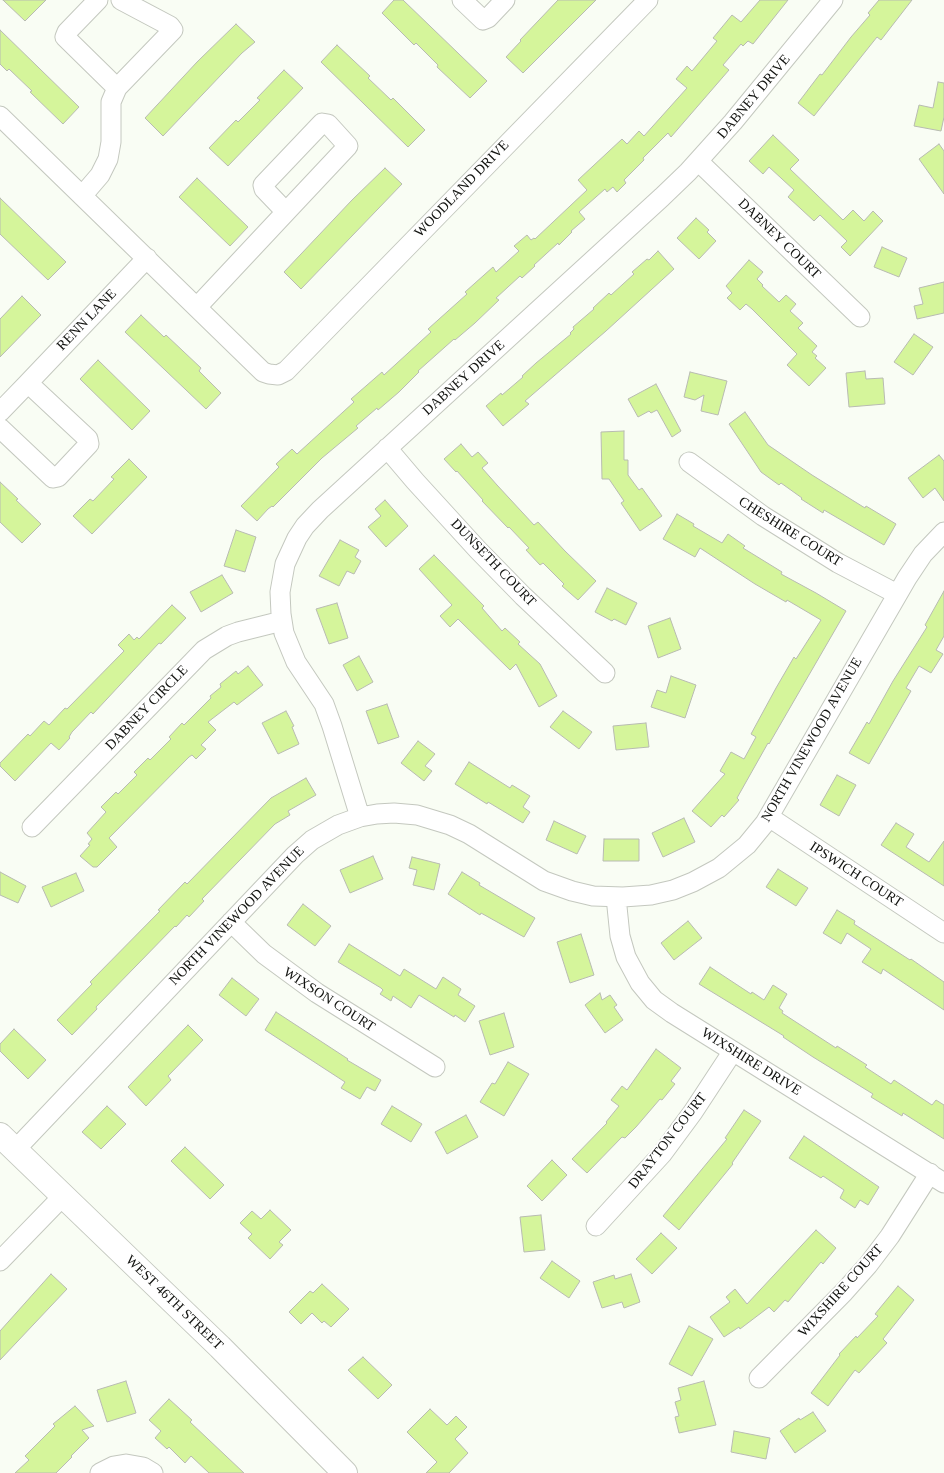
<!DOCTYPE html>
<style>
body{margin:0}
canvas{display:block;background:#f9fdf4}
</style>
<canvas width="944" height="1473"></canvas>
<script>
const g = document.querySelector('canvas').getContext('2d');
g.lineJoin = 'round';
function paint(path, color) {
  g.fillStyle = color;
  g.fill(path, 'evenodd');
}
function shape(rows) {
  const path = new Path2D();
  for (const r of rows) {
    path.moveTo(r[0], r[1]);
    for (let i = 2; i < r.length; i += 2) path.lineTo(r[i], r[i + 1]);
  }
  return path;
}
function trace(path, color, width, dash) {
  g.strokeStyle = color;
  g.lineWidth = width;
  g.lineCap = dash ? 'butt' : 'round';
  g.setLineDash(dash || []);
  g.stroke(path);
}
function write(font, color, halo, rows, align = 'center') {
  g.font = font + ' "Times New Roman",serif';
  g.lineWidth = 4;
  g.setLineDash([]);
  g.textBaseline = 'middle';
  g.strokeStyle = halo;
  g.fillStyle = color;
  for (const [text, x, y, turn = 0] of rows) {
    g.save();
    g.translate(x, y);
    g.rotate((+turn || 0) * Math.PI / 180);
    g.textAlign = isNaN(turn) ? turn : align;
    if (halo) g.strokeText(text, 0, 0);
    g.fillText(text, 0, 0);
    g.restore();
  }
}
const building = shape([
 [3,0,46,0,25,21,3,0],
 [394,0,403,0,487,81,470,98,437,67,438,65,416,43,414,45,382,13,394,0],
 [558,0,596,0,523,73,506,57,521,41,520,40,558,0],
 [760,0,788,0,753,44,748,41,743,46,741,44,723,65,729,70,671,137,668,133,643,158,644,160,624,180,626,183,617,192,613,187,607,192,605,189,579,212,585,219,571,231,572,232,559,245,558,243,534,265,535,266,522,278,520,276,496,298,499,300,475,323,455,340,454,339,418,371,419,372,399,392,378,410,377,408,356,426,358,428,322,458,273,507,272,506,268,509,257,521,241,506,279,467,276,464,292,449,297,454,354,402,351,399,382,372,384,375,431,332,428,329,467,294,465,292,493,267,496,272,519,251,514,246,527,235,531,240,534,238,535,239,587,190,578,180,622,139,627,144,639,131,644,136,687,88,676,79,687,66,692,71,717,41,713,38,732,15,741,22,760,0],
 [879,0,912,0,881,40,877,37,814,116,798,103,820,74,822,75,851,37,870,15,868,13,879,0],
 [236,24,255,42,242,53,163,136,145,118,197,62,236,24],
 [0,30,79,107,63,124,30,92,32,91,9,69,7,71,0,64,0,30],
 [337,45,370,76,368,78,391,100,393,98,425,130,408,147,321,62,337,45],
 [284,70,303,88,228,166,209,148,236,120,238,122,260,100,257,98,284,70],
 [938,82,944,83,944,117,941,131,914,126,919,105,933,108,938,82],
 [773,135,799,160,790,169,843,220,853,210,864,221,873,211,883,221,850,256,841,247,847,241,820,215,814,221,788,197,794,190,769,167,763,174,749,161,773,135],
 [939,144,944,151,944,194,919,159,939,144],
 [385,168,402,184,301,289,284,272,352,200,385,168],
 [197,178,248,227,230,246,179,197,197,178],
 [0,198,66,262,48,280,0,234,0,198],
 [696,218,709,230,707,232,716,241,699,259,677,238,696,218],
 [882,247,907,258,899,277,874,267,882,247],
 [658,251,674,269,606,331,525,401,529,404,503,426,486,406,501,393,502,395,523,377,522,376,536,363,571,334,570,333,574,329,573,327,594,309,593,308,609,293,611,295,634,274,632,272,647,259,649,260,658,251],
 [749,260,763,272,757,279,763,285,762,286,779,302,786,295,796,304,790,311,803,323,798,328,817,346,812,352,817,356,815,358,826,368,809,386,787,365,797,354,752,309,746,304,740,310,727,298,732,293,726,286,749,260],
 [944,282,944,313,917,319,914,306,923,304,919,288,944,282],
 [22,296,41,315,0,357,0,319,22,296],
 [141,315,164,337,166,335,201,368,199,371,221,393,206,409,125,332,141,315],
 [914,334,933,347,913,375,894,362,914,334],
 [98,360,150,411,132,430,80,379,98,360],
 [865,371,866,379,883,378,885,404,849,407,846,373,865,371],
 [690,372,727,381,718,415,701,411,704,395,695,400,684,397,690,372],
 [656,384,681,431,672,437,657,410,651,413,649,411,638,417,628,399,656,384],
 [745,412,768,445,812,475,865,508,866,506,896,524,884,545,824,510,823,513,801,499,802,498,781,483,779,485,761,472,729,424,745,412],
 [624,431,624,460,628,460,628,475,639,490,642,488,662,516,640,531,621,503,624,501,609,479,602,479,601,432,624,431],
 [461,444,472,457,478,452,488,463,482,468,497,485,534,525,538,522,565,551,596,581,578,600,562,586,564,584,543,563,540,565,526,550,529,548,509,527,508,528,482,501,483,500,457,471,456,472,444,459,461,444],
 [939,455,944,461,944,501,935,488,923,498,908,478,939,455],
 [129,459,147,477,92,534,73,516,90,499,93,501,114,479,111,477,129,459],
 [0,482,18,499,16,500,41,524,22,543,0,522,0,482],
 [385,500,408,526,386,547,368,527,381,516,375,509,385,500],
 [677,514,694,524,693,526,722,543,728,534,745,546,743,548,782,572,781,574,816,593,846,611,769,744,768,743,737,798,739,800,724,817,722,815,711,827,692,811,725,774,720,771,731,752,744,759,756,737,751,734,776,688,794,657,796,659,821,620,787,600,786,602,755,584,700,548,695,557,663,539,677,514],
 [236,530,256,537,245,572,224,566,236,530],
 [340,540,359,550,355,557,361,561,354,574,347,571,339,586,319,576,340,540],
 [434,555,484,606,482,608,502,631,505,628,520,642,518,644,540,664,557,696,539,707,516,664,510,670,458,619,450,627,440,616,452,605,419,569,434,555],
 [222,575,233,593,201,612,190,592,222,575],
 [607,588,637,603,626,625,614,619,612,621,595,612,607,588],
 [944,591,944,636,936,650,943,654,931,673,919,666,906,688,911,691,869,764,849,753,867,722,869,724,893,681,927,627,925,625,944,591],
 [337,603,348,638,329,644,316,609,337,603],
 [172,605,186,618,161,644,159,643,93,714,91,712,72,732,69,737,70,738,59,750,51,743,15,781,0,766,0,763,28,734,30,736,44,721,49,725,65,708,67,709,124,651,118,645,129,634,134,640,137,637,139,639,172,605],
 [670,618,681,649,658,658,648,626,670,618],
 [359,656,373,682,357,691,343,665,359,656],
 [248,666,263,685,237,705,234,702,208,722,216,730,201,745,206,749,196,759,192,755,189,757,109,838,117,847,97,867,93,867,80,856,90,845,88,844,92,839,87,833,106,812,101,807,116,792,118,794,137,775,134,772,148,758,150,760,171,739,169,737,182,723,184,725,211,698,210,696,221,687,220,684,236,671,238,674,248,666],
 [671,676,696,685,685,718,651,707,657,690,666,693,671,676],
 [387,704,399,737,378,744,366,711,387,704],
 [286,711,294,726,292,727,294,732,299,744,278,754,262,723,286,711],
 [563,711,592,732,579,749,550,727,563,711],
 [646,723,649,747,616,750,613,726,646,723],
 [418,741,435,754,425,766,432,771,424,781,401,763,418,741],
 [469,762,510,788,512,785,530,796,523,807,530,812,523,823,488,802,487,804,455,784,469,762],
 [837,775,856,785,839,816,820,805,837,775],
 [306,778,316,795,288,811,290,815,275,824,202,899,204,901,189,917,187,915,176,927,175,926,96,1007,97,1009,72,1035,57,1020,92,984,90,982,160,911,158,910,185,882,187,884,271,798,306,778],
 [684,818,695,842,663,857,652,833,684,818],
 [554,821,586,836,577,854,546,840,554,821],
 [896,823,914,834,906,847,929,862,944,841,944,886,881,845,896,823],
 [604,839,639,839,639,861,603,861,604,839],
 [373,856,383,879,350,893,340,870,373,856],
 [412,857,440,864,434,890,413,885,417,870,409,868,412,857],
 [778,869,808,888,796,906,766,887,778,869],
 [0,872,26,886,18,903,0,895,0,872],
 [462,872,480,883,479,885,535,918,524,937,481,913,480,915,448,894,462,872],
 [76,873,84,891,51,907,42,887,76,873],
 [303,904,331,926,315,946,287,925,303,904],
 [837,910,855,921,854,924,910,960,911,959,944,982,944,1010,883,969,881,974,862,962,871,949,847,933,841,944,823,933,837,910],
 [688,921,702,938,674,960,661,943,688,921],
 [581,934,594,975,570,983,557,942,581,934],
 [349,944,400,976,404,969,436,989,443,977,461,989,458,995,475,1006,465,1022,455,1015,454,1017,419,995,411,1008,393,996,391,1001,380,994,383,990,381,988,338,962,349,944],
 [710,967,751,994,752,992,764,1000,773,985,787,994,779,1008,783,1011,782,1013,836,1048,837,1046,867,1065,865,1067,891,1084,894,1080,932,1105,936,1100,944,1105,944,1139,903,1113,902,1116,871,1097,873,1094,813,1057,783,1037,784,1036,699,984,710,967],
 [232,978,259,999,246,1016,219,995,232,978],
 [600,993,602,1000,610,995,617,1005,614,1007,623,1020,605,1033,585,1005,600,993],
 [276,1012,348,1059,347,1060,381,1080,375,1091,367,1087,360,1099,341,1088,345,1082,265,1030,276,1012],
 [504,1013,514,1047,490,1055,479,1021,504,1013],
 [188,1025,203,1040,168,1076,171,1080,146,1106,128,1087,188,1025],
 [14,1029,46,1060,28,1079,0,1051,0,1044,14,1029],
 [656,1049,681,1068,671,1081,675,1084,662,1100,660,1099,636,1127,625,1138,622,1137,587,1173,572,1159,607,1123,606,1122,619,1106,611,1100,622,1086,627,1090,656,1049],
 [508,1062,529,1074,504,1116,480,1102,492,1083,495,1084,508,1062],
 [107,1106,126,1124,101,1149,82,1132,107,1106],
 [392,1106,422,1124,411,1142,381,1124,392,1106],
 [744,1110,761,1121,732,1163,733,1164,679,1230,663,1216,727,1139,725,1138,744,1110],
 [466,1115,478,1137,447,1154,435,1132,466,1115],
 [804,1136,879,1187,868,1205,860,1200,855,1208,840,1198,844,1190,823,1176,821,1178,789,1158,804,1136],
 [185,1147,224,1185,210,1199,171,1161,185,1147],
 [552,1160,567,1175,542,1201,527,1186,552,1160],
 [270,1210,291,1230,279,1242,283,1245,270,1259,248,1238,252,1234,240,1223,252,1211,261,1219,270,1210],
 [541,1215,545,1250,524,1252,520,1217,541,1215],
 [816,1230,836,1248,823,1264,821,1262,788,1302,785,1300,774,1312,769,1307,740,1329,739,1327,724,1337,710,1317,730,1302,726,1297,735,1289,747,1304,816,1230],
 [661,1233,677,1248,652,1274,636,1259,661,1233],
 [552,1261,580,1281,569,1298,540,1278,552,1261],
 [51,1274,67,1289,0,1360,0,1331,51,1274],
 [631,1274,640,1302,624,1308,622,1302,602,1308,593,1282,614,1275,615,1279,631,1274],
 [322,1284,349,1309,331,1327,324,1321,322,1323,312,1313,301,1324,289,1312,310,1291,313,1293,322,1284],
 [898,1286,914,1300,883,1339,887,1343,859,1373,855,1370,828,1406,811,1393,840,1355,839,1354,856,1336,857,1338,878,1316,875,1314,898,1286],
 [689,1326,713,1339,692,1376,669,1364,689,1326],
 [363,1357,392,1385,378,1399,348,1370,363,1357],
 [126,1381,136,1413,107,1422,97,1390,126,1381],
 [704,1381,716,1425,679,1433,675,1417,679,1416,675,1402,681,1400,678,1388,704,1381],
 [169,1399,192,1420,190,1422,244,1473,209,1473,191,1456,185,1463,169,1447,167,1449,155,1438,161,1431,149,1420,169,1399],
 [75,1406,94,1426,82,1430,89,1438,71,1456,72,1457,56,1473,15,1473,29,1460,25,1456,55,1426,53,1424,75,1406],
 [430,1409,447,1425,456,1416,467,1427,455,1439,468,1453,449,1473,426,1473,437,1462,407,1432,430,1409],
 [813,1412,826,1431,795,1453,780,1431,799,1418,800,1420,813,1412],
 [734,1431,770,1438,766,1459,731,1452,734,1431]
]);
paint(building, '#d5f59b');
trace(building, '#b8bbb2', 1);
const minor = shape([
 [98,0,67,32,65,37,117,88,173,30,170,26,121,0],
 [462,0,483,20,488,18,505,0],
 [0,116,263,372,269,374,278,375,286,371,648,0],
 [322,123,328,124,348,146,286,212,264,189,263,185,322,123],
 [698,161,860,317],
 [82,196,100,175,108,159,111,142,111,102,117,88],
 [197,307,286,212],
 [28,383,147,258],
 [0,412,28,383,88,439,89,444,58,477,53,478,0,428],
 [387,448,415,481,478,550,523,596,605,673],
 [689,462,763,516,838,563,897,594],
 [360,817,332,726,324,704,296,662,284,633,281,614,280,592,285,564,297,538,305,526,320,510,662,197,688,172,733,122,833,0],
 [769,817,944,933],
 [32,827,204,650,227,636,238,632,282,621],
 [616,897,620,936,626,957,640,983,654,1000,672,1013,944,1183],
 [231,922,264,954,317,993,435,1067],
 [15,1150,295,855,312,840,338,825,360,817,377,814,394,813,417,815,450,825,469,834,544,881,572,891,593,896,623,897,651,895,673,890,693,882,719,868,747,845,765,823,907,578,923,554,944,532],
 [596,1226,662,1154,693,1112,733,1051],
 [0,1261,63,1196],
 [759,1378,844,1292,868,1265,890,1236,930,1173],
 [100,1473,114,1466,126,1464,143,1467,153,1473]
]);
const tertiary = shape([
 [0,1135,220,1347,345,1473]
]);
trace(minor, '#c4c8bf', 21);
trace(tertiary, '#c4c8bf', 26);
trace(minor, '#fff', 19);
trace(tertiary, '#fff', 24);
write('14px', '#121310', '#fff', [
 ["DABNEY DRIVE",754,97,-50],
 ["WOODLAND DRIVE",462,189,-46],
 ["DABNEY COURT",779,239,44],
 ["RENN LANE",87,320,-46],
 ["DABNEY DRIVE",464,378,-42],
 ["CHESHIRE COURT",790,532,32],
 ["DUNSETH COURT",493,563,46],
 ["DABNEY CIRCLE",147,708,-46],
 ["NORTH VINEWOOD AVENUE",812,740,-60],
 ["IPSWICH COURT",856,875,33],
 ["NORTH VINEWOOD AVENUE",237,916,-46],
 ["WIXSON COURT",329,1000,33],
 ["WIXSHIRE DRIVE",751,1062,32],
 ["DRAYTON COURT",668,1141,-52],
 ["WIXSHIRE COURT",841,1291,-48],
 ["WEST 46TH STREET",174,1303,44]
]);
</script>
